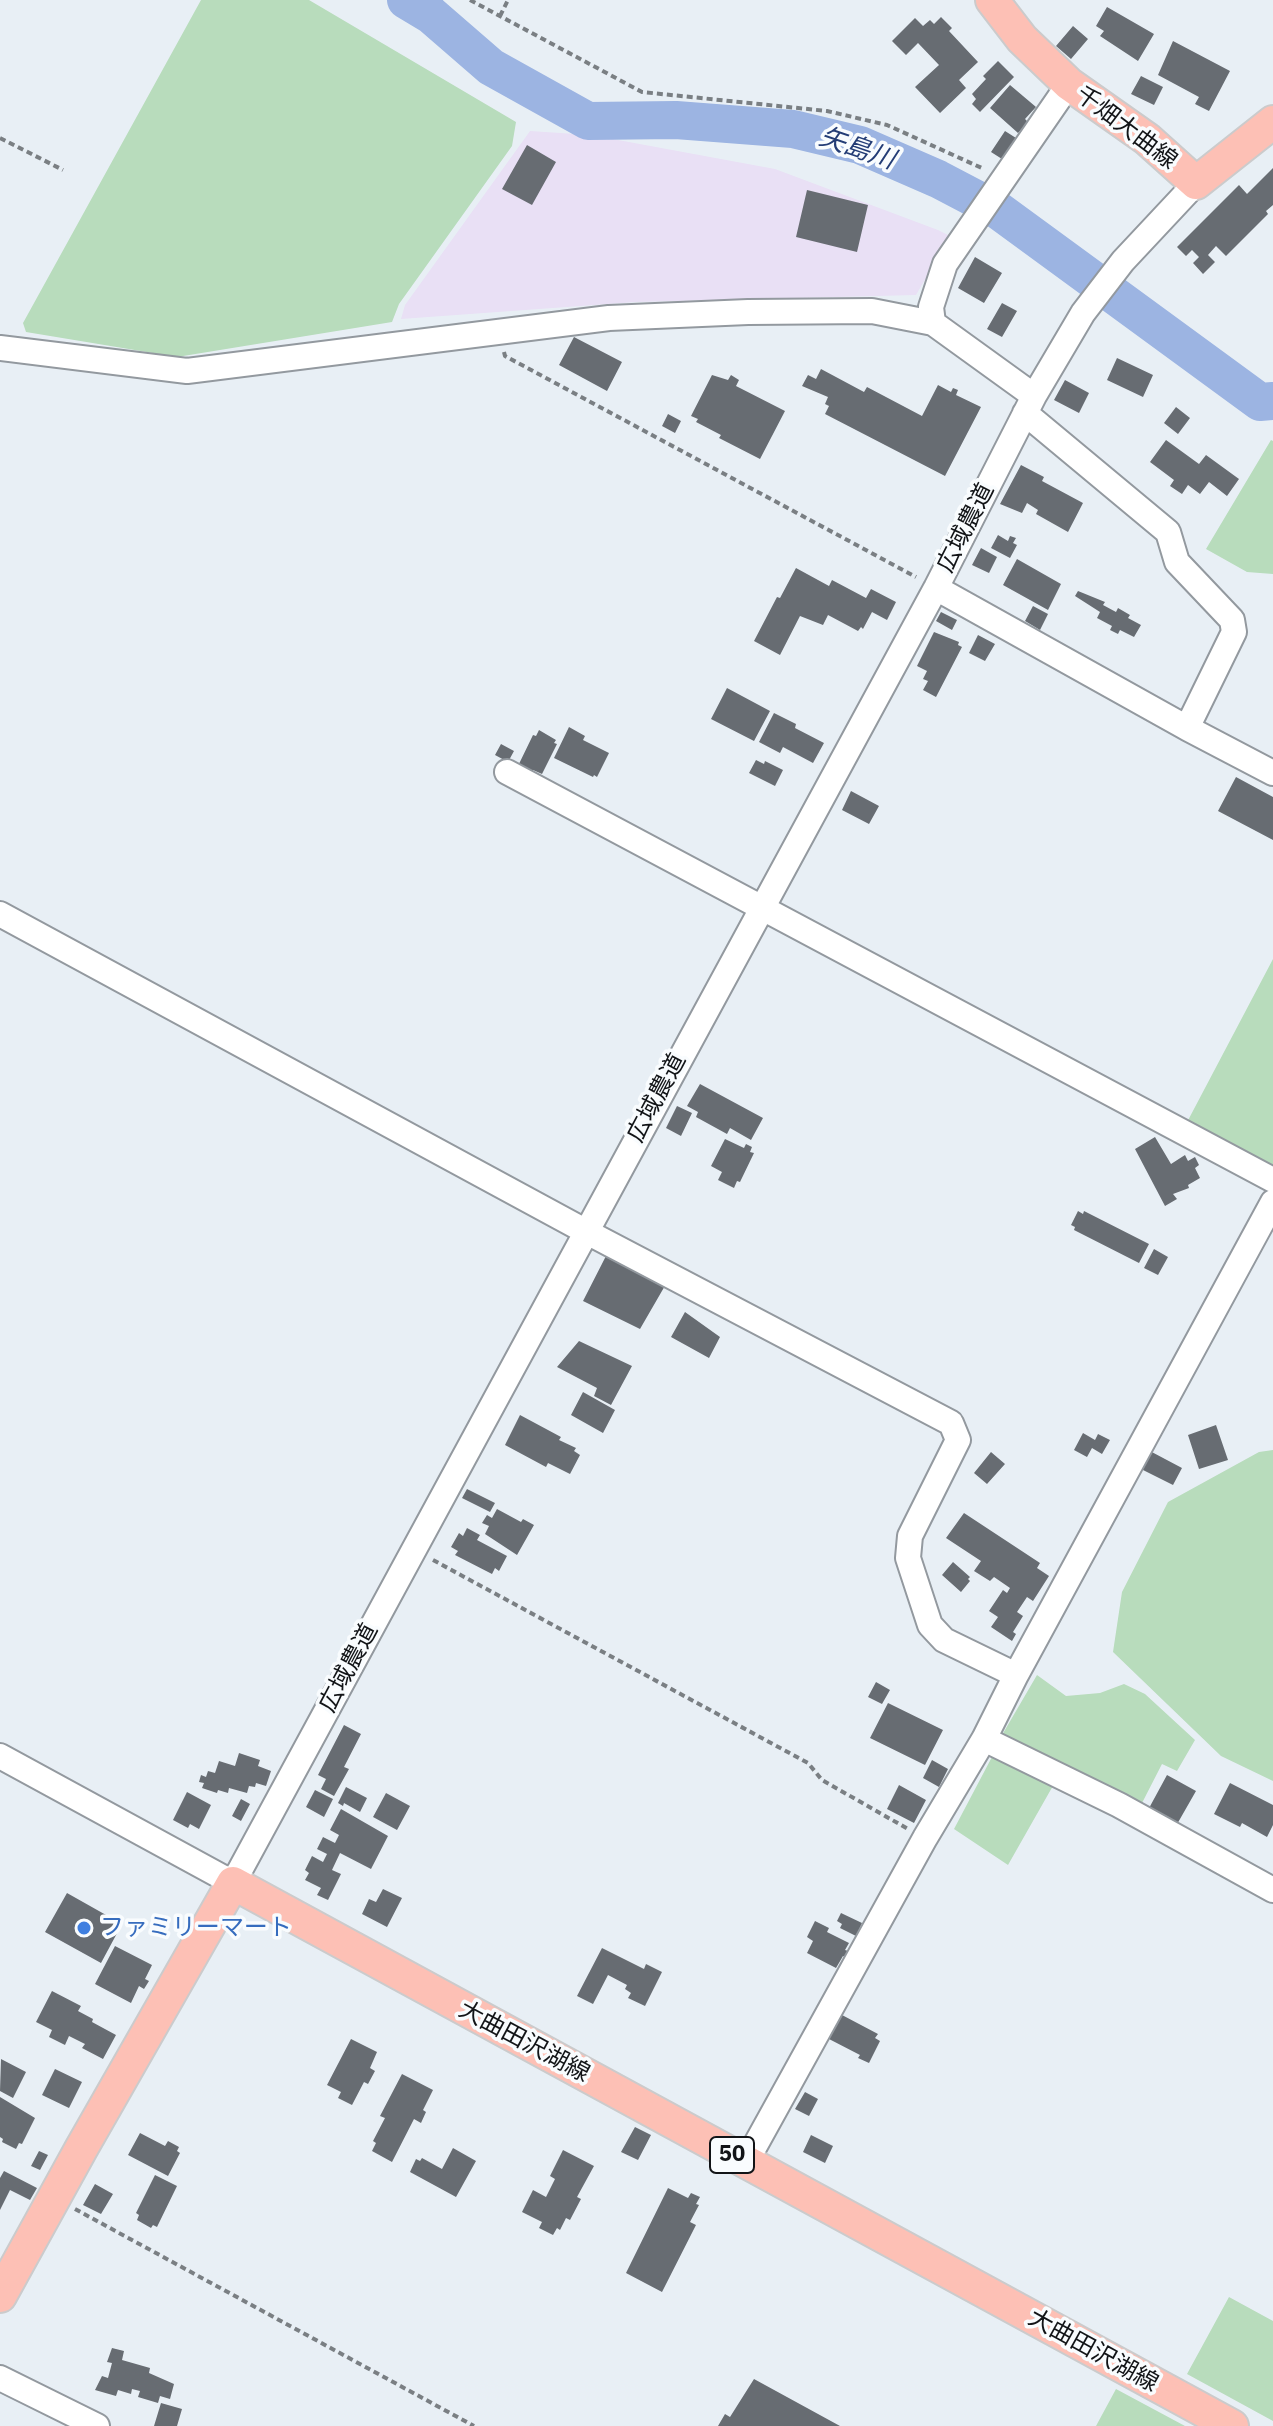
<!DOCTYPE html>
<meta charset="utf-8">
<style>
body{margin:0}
canvas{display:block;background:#e8eff5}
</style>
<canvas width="1273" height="2426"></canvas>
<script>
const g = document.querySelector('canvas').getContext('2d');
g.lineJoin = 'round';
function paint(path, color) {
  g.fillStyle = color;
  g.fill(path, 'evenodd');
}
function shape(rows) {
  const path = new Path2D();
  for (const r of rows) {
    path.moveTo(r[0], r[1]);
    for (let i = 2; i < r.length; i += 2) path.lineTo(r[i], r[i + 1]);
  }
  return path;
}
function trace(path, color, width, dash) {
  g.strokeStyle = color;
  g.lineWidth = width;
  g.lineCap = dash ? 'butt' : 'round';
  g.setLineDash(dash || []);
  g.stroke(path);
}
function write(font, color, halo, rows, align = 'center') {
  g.font = font + ' "IBM Plex Sans","Noto Sans JP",sans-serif';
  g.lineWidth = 7;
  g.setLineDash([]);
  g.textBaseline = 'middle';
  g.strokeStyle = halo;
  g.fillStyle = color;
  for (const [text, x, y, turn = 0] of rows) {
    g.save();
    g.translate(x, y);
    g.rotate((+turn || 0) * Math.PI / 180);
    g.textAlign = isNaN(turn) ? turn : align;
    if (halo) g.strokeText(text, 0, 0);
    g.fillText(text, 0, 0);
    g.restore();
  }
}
paint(shape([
 [530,131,591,135,775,169,938,230,950,236,916,295,636,302,401,319,405,305]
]), '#e9e0f5');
paint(shape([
 [201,0,309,0,516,122,512,146,399,304,392,322,177,357,26,332,23,323],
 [1271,440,1273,441,1273,574,1247,572,1206,549],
 [1273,959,1273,1172,1185,1126],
 [1273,1450,1273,1781,1221,1756,1113,1652,1122,1592,1168,1502,1259,1452],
 [1037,1675,1066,1696,1100,1693,1124,1684,1145,1694,1195,1740,1177,1771,1162,1764,1142,1803,1002,1735],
 [993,1755,1054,1784,1008,1865,954,1829],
 [1229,2297,1273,2321,1273,2421,1187,2374],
 [1116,2389,1185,2426,1096,2426]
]), '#b8dcbc');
trace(shape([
 [406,0,431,15,491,67,588,121,676,120,793,129,860,145,938,179,999,211,1260,402,1273,401]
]), '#9cb4e2', 38);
paint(shape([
 [1107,7,1154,34,1138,61,1100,36,1104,31,1096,26],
 [941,17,952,28,949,31,978,62,959,80,966,88,940,113,915,87,939,65,918,43,906,55,892,41,915,18,923,26,930,20,934,24],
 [1073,26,1088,39,1071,59,1056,46],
 [1173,41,1230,71,1209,111,1195,104,1199,97,1158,75],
 [998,61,1014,77,980,112,972,104,976,99,972,94,986,79,983,76],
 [1141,76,1163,87,1154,105,1131,94],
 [1010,85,1036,107,1025,119,1028,122,1018,133,990,108],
 [1005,131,1016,138,1002,159,991,152],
 [527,145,556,162,532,205,502,189],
 [1273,168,1273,205,1266,211,1268,214,1226,256,1216,246,1208,255,1215,262,1203,274,1193,263,1199,257,1192,250,1186,256,1177,247,1239,185,1247,194],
 [807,190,868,205,857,252,796,237],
 [975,257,1002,273,984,303,958,288],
 [1002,303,1017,311,1002,337,987,329],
 [574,337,622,362,607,391,559,365],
 [1117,358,1153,375,1143,397,1107,380],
 [821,369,864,392,867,387,922,416,938,385,951,392,953,388,958,390,956,395,981,407,945,476,825,414,829,406,825,404,828,397,802,386,808,375,816,379],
 [712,375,728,380,731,375,739,380,736,386,785,411,760,459,719,438,721,435,696,422,698,419,691,416],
 [1065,380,1089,393,1079,413,1054,400],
 [1176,407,1190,418,1178,434,1164,423],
 [668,414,681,421,675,433,662,426],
 [1166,440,1199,464,1206,455,1239,479,1227,496,1209,482,1200,494,1188,485,1182,494,1170,486,1174,480,1150,462],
 [1021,465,1044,477,1042,481,1083,503,1068,532,1036,514,1038,510,1027,503,1022,513,1000,504],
 [998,535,1008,541,1010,536,1016,538,1013,543,1017,545,1010,558,991,548],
 [981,548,997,557,989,573,972,565],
 [1017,559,1061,584,1048,610,1003,585],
 [796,568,829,586,832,580,866,598,871,589,896,602,887,620,872,612,863,629,861,627,858,631,828,615,823,625,800,616,780,655,754,641,777,597,780,598],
 [1078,591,1105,602,1103,605,1116,612,1118,608,1130,615,1128,618,1141,625,1134,637,1120,630,1118,634,1110,630,1112,626,1097,618,1100,612,1075,596],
 [1033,606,1048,614,1040,630,1025,621],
 [941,612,957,620,952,630,936,621],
 [934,632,959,642,958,645,962,647,936,697,923,690,928,681,923,679,927,671,917,666],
 [978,635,995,644,985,661,969,653],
 [727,688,770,711,754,741,711,719],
 [774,713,796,724,795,728,824,743,813,763,783,747,780,753,759,742],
 [569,727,585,736,583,740,609,753,597,777,594,775,593,777,554,758],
 [539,730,556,740,554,743,557,744,542,774,533,770,530,775,517,768,533,735,536,736],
 [501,744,514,751,508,762,495,755],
 [756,760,764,764,765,761,783,770,775,786,749,773],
 [1236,777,1273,797,1273,840,1218,811],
 [851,791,879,806,869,824,842,810],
 [700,1084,763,1118,751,1140,730,1128,727,1134,696,1117,698,1112,687,1106],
 [677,1106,692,1113,681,1136,666,1128],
 [1155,1137,1171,1164,1185,1155,1188,1161,1195,1157,1199,1165,1195,1168,1200,1178,1188,1185,1189,1188,1173,1194,1177,1199,1165,1206,1135,1149],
 [725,1139,744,1148,746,1144,752,1147,750,1152,754,1153,740,1182,737,1181,734,1188,718,1180,722,1172,711,1166],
 [1078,1211,1083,1214,1084,1211,1149,1244,1139,1263,1074,1230,1075,1227,1071,1225],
 [1154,1249,1168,1257,1158,1275,1144,1268],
 [607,1254,666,1284,640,1329,583,1301],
 [685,1312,720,1337,709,1358,671,1337],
 [579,1341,632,1366,611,1405,594,1396,597,1388,557,1367],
 [583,1392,615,1410,603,1433,571,1415],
 [520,1415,561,1437,559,1440,576,1448,574,1451,580,1455,570,1474,548,1463,546,1467,505,1445],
 [1216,1425,1228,1460,1199,1469,1188,1435],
 [1083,1433,1095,1440,1098,1434,1110,1440,1102,1454,1092,1448,1087,1457,1074,1450],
 [1148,1450,1182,1468,1173,1485,1139,1468],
 [991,1452,1005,1464,987,1484,974,1473],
 [467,1489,495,1503,490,1512,462,1498],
 [497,1509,521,1522,523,1519,534,1525,517,1555,485,1534,489,1526,482,1523,487,1515,492,1518],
 [964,1513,1040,1563,1037,1568,1049,1576,1033,1601,1027,1597,1017,1612,1023,1616,1013,1632,1016,1634,1012,1641,991,1627,998,1617,989,1611,1003,1590,1007,1593,1010,1588,994,1577,990,1581,974,1571,981,1561,946,1538],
 [467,1528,480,1535,477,1540,507,1556,499,1571,495,1568,492,1574,455,1555,458,1551,451,1547,459,1533,463,1536],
 [953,1562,970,1577,968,1579,970,1581,961,1592,942,1575],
 [876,1682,890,1690,882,1704,868,1697],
 [888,1703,943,1730,925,1765,870,1738],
 [344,1725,361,1734,344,1767,349,1769,334,1796,321,1789,326,1779,318,1775],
 [239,1753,260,1760,258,1766,271,1771,266,1786,256,1783,255,1787,249,1786,247,1793,229,1788,228,1793,218,1790,217,1793,202,1788,204,1783,199,1782,201,1775,206,1777,208,1771,215,1773,219,1761,235,1766],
 [932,1760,948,1769,939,1787,923,1778],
 [1167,1775,1196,1791,1176,1826,1148,1810],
 [1230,1783,1273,1805,1273,1825,1267,1837,1242,1823,1240,1827,1214,1814],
 [899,1785,926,1800,914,1823,887,1809],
 [346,1787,367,1798,360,1812,344,1803,343,1806,338,1803],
 [315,1790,333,1799,324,1817,306,1807],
 [187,1792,211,1805,199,1829,190,1824,188,1828,173,1820],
 [386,1793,410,1806,397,1830,373,1817],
 [241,1799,250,1804,241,1821,232,1816],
 [341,1809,388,1836,371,1869,340,1853,332,1870,341,1874,328,1900,317,1895,321,1888,305,1880,309,1873,305,1870,312,1856,323,1862,327,1854,317,1849,323,1837,335,1843,339,1835,330,1830],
 [383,1889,402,1898,387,1927,362,1914,369,1899,376,1902],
 [67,1893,122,1924,101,1963,45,1932],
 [841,1913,862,1923,856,1936,840,1928,842,1924,837,1921],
 [815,1921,829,1928,827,1932,849,1943,845,1950,848,1951,845,1957,843,1956,836,1968,807,1953,813,1941,807,1937],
 [115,1946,152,1965,145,1979,149,1981,144,1989,139,1986,131,2003,95,1984],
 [602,1948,644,1969,646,1964,662,1972,645,2006,628,1998,631,1993,625,1989,627,1985,608,1975,593,2004,577,1996],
 [52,1991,81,2006,78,2011,93,2019,92,2022,116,2035,103,2059,82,2048,85,2044,69,2036,65,2045,49,2037,52,2030,36,2022],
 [842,2015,878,2034,875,2038,880,2041,869,2063,858,2058,860,2055,829,2039],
 [351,2039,377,2052,370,2068,375,2071,368,2084,364,2082,352,2105,338,2098,341,2092,327,2085],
 [1,2059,26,2072,13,2098,0,2091],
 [55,2069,82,2082,69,2108,42,2095],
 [402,2074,433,2090,423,2110,426,2112,421,2123,414,2119,392,2162,372,2151,376,2143,373,2141,385,2118,380,2116],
 [805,2092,818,2099,809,2116,795,2109],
 [0,2097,35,2118,22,2144,19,2143,16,2149,2,2142,3,2139,0,2137],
 [635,2127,651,2135,638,2160,621,2152],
 [140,2133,165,2146,168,2141,179,2147,177,2151,180,2153,168,2176,128,2155],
 [811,2135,833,2146,825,2163,803,2152],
 [453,2148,476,2161,456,2197,410,2172,416,2159,420,2161,422,2158,442,2169],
 [563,2150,594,2166,577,2197,581,2199,570,2220,566,2218,560,2230,557,2228,553,2235,539,2228,542,2222,522,2212,533,2190,546,2197,555,2179,550,2176],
 [39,2151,48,2155,40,2170,31,2166],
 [4,2171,37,2188,30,2200,10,2190,0,2210,0,2178],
 [155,2175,177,2186,157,2227,153,2225,151,2228,137,2220,139,2215,136,2213],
 [95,2184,113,2194,101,2214,83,2205],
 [668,2188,688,2198,691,2193,700,2197,696,2204,699,2205,690,2222,696,2225,662,2292,626,2273],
 [112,2348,124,2351,122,2360,150,2368,149,2373,174,2384,170,2399,160,2396,158,2403,138,2397,140,2391,132,2389,131,2394,118,2390,116,2396,95,2390,102,2376,108,2378,112,2363,107,2362],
 [754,2379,840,2426,718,2426,725,2414,730,2417],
 [161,2403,182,2409,177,2426,154,2426]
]), '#676c72');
const minor = shape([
 [933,323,931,307,945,264,1069,84],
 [0,348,187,371,609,318,748,312,872,311,933,323,1034,396],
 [1025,413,1168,532,1177,562,1232,620,1234,632,1187,728],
 [936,588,1187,728,1273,773],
 [507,772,1273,1180],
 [0,914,585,1231,951,1423,958,1440,910,1536,908,1558,930,1625,944,1640,1016,1675],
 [984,1739,1119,1805,1273,1890],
 [0,1756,233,1883,936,588,1034,396,1083,313,1123,261,1196,183],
 [746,2162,925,1838,984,1739,1016,1675,1273,1202],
 [0,2378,97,2426]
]);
const major = shape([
 [992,0,1022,39,1069,84,1147,139,1196,183,1273,122],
 [0,2296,81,2149,233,1883,1232,2426]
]);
trace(minor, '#93999f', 28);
trace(major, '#cbcbcc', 36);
trace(shape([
 [470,0,642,92,827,111,887,125,984,169],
 [500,16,508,0],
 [0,138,63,170],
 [504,352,505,356,916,577],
 [433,1560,808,1763,822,1780,908,1829],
 [75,2209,474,2426]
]), '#7a7f83', 4, [6, 4]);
trace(minor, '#fff', 24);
trace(major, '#fdc0b5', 32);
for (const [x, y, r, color] of [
 [84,1928,8,"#3f7fe0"]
]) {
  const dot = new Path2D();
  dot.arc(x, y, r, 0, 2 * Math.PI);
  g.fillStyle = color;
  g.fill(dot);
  trace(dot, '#f9fcfe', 3);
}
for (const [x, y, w] of [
 [732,2155,44]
]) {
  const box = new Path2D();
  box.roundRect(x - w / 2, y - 18, w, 36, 6);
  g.fillStyle = '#f9fcfe';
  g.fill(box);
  trace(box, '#121417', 2);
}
write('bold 22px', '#121417', null, [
 ["50",732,2155]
]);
write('24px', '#121417', '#f9fcfe', [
 ["千畑大曲線",1126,128,37],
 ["広域農道",966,528,-63],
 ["広域農道",657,1098,-62],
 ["広域農道",349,1668,-62],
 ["大曲田沢湖線",524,2042,28],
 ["大曲田沢湖線",1093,2351,29]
]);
write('24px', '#366cbe', '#f9fcfe', [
 ["ファミリーマート",100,1928]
], 'left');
write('italic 26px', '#243d76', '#f9fcfe', [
 ["矢島川",857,149,19]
]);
</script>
